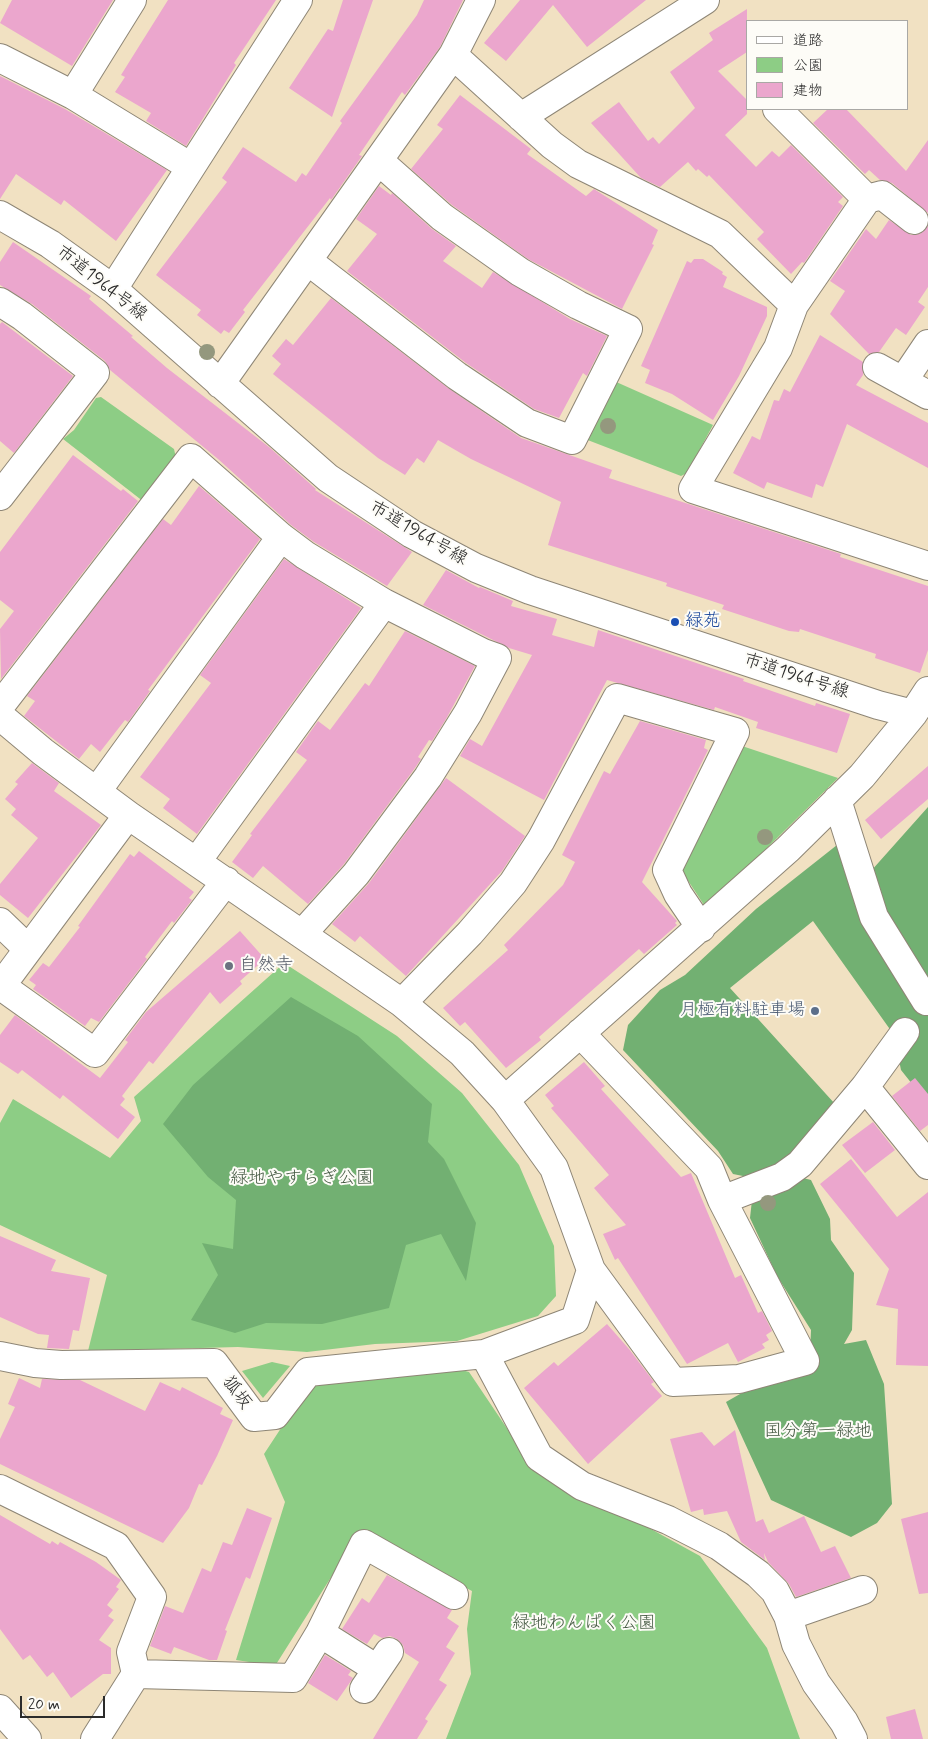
<!DOCTYPE html>
<meta charset="utf-8">
<style>
body{margin:0}
#map{position:relative;width:928px;height:1739px;overflow:hidden;background:#f1e1c2;font-family:Mynerve,"Klee One",sans-serif}
canvas{display:block}
.legend{position:absolute;left:746px;top:20px;width:162px;height:90px;box-sizing:border-box;background:#fdfcf7;border:1px solid #a9a8a5;margin:0;padding:6px 9px;list-style:none;font-size:15px;color:#2b2b2b}
.legend li{display:flex;align-items:center;gap:10px;height:25px}
.legend b{width:25px;border:1px solid #a9a8a5}
.scale{position:absolute;left:20px;top:1696px;width:85px;height:22px;box-sizing:border-box;border:2px solid #2b2b2b;border-top:0;padding-left:6px;font-size:15px;line-height:18px;white-space:nowrap;color:#2b2b2b;-webkit-text-stroke:4px #fdfcf7;paint-order:stroke}
</style>
<div id="map">
<canvas width="928" height="1739"></canvas>
<ul class="legend">
<li><b style="height:6px;background:#fff"></b>道路</li>
<li><b style="height:14px;background:#8dcd85"></b>公園</li>
<li><b style="height:14px;background:#eba6cd"></b>建物</li>
</ul>
<div class="scale">20 m</div>
</div>
<script>
const g = document.querySelector('canvas').getContext('2d');
g.lineJoin = 'round';
function paint(path, color) {
  g.fillStyle = color;
  g.fill(path, 'evenodd');
}
function shape(rows) {
  const path = new Path2D();
  for (const r of rows) {
    path.moveTo(r[0], r[1]);
    for (let i = 2; i < r.length; i += 2) path.lineTo(r[i], r[i + 1]);
  }
  return path;
}
function trace(path, color, width, dash) {
  g.strokeStyle = color;
  g.lineWidth = width;
  g.lineCap = dash ? 'butt' : 'round';
  g.setLineDash(dash || []);
  g.stroke(path);
}
function write(font, color, halo, rows, align = 'center') {
  g.font = font + ' Mynerve,"Klee One",sans-serif';
  g.lineWidth = 4;
  g.setLineDash([]);
  g.textBaseline = 'middle';
  g.strokeStyle = halo;
  g.fillStyle = color;
  for (const [text, x, y, turn = 0] of rows) {
    g.save();
    g.translate(x, y);
    g.rotate((+turn || 0) * Math.PI / 180);
    g.textAlign = isNaN(turn) ? turn : align;
    if (halo) g.strokeText(text, 0, 0);
    g.fillText(text, 0, 0);
    g.restore();
  }
}
paint(shape([
 [614,381,713,425,687,473,681,476,585,439],
 [101,397,174,449,176,458,144,502,63,439,74,430,96,398],
 [742,746,838,778,706,908,679,867],
 [284,963,397,1036,462,1093,519,1165,554,1246,556,1296,538,1316,457,1341,375,1344,307,1352,238,1347,88,1351,107,1275,0,1225,0,1123,13,1099,110,1158,141,1121,134,1097],
 [272,1362,290,1366,263,1398,242,1371],
 [455,1368,469,1372,535,1470,620,1512,700,1556,767,1648,800,1739,446,1739,471,1674,467,1629,472,1591,359,1533,275,1666,236,1660,285,1502,264,1454,312,1381,362,1380]
]), '#8dcd85');
paint(shape([
 [928,807,928,1104,901,1070,894,1035,813,921,730,988,835,1104,831,1116,773,1172,748,1177,733,1174,718,1151,623,1050,628,1025,660,990,685,975,756,909,837,845,871,871],
 [291,997,358,1036,432,1104,428,1142,444,1159,476,1223,466,1281,441,1234,406,1245,389,1308,322,1324,266,1323,235,1333,191,1320,218,1275,202,1243,233,1249,236,1200,208,1177,163,1124,193,1085],
 [799,1177,811,1180,830,1219,831,1240,854,1273,852,1330,844,1344,866,1340,884,1384,892,1504,877,1523,851,1537,771,1500,726,1402,810,1354,811,1330,777,1276,750,1218,752,1200]
]), '#72b072');
paint(shape([
 [12,0,113,0,72,66,0,23],
 [168,0,276,0,234,63,236,65,186,146,146,121,151,113,115,92,125,77,121,75],
 [343,0,373,0,332,117,289,88,328,29,333,31],
 [424,0,463,0,440,47,405,95,402,92,359,155,362,156,331,200,330,198,243,310,245,312,229,333,224,330,221,334,197,315,201,310,156,275,227,182,222,178,243,147,296,182,302,173,306,176,342,123,340,121,417,15],
 [520,0,646,0,587,47,553,5,506,61,484,43],
 [747,9,747,52,718,71,747,100,747,114,725,135,756,167,772,151,779,157,791,145,843,197,838,202,843,206,804,263,802,262,791,274,757,239,764,232,709,175,707,177,698,169,696,171,688,162,660,187,641,178,591,123,619,102,648,141,653,137,659,144,695,108,670,72,713,40,709,33],
 [0,76,65,109,167,170,116,241,64,200,61,205,16,174,0,199],
 [460,95,531,149,527,154,586,196,594,189,658,230,652,244,654,245,622,309,528,259,452,205,411,169,443,129,437,125],
 [828,109,846,109,906,171,928,140,928,213,892,183,880,180,869,170,865,174,813,123],
 [379,186,391,195,392,193,432,229,456,246,443,261,482,288,493,272,570,319,607,336,587,376,583,373,559,418,534,409,466,363,347,271,377,234,356,219],
 [889,220,911,235,920,234,928,226,928,287,918,302,925,307,906,335,896,328,879,352,869,354,830,314,845,291,830,281,866,229,876,239],
 [13,242,91,296,89,299,133,336,131,337,167,368,269,447,316,489,315,490,412,552,387,586,314,542,291,525,218,459,110,370,105,361,32,304,0,285,0,262],
 [694,259,703,259,723,272,722,274,727,277,723,287,767,307,767,316,739,376,713,420,672,394,645,383,650,370,641,366,687,261,691,263],
 [331,298,448,388,521,438,612,470,609,478,841,554,840,557,928,586,928,650,920,673,875,658,876,654,800,629,799,632,789,631,722,609,724,605,666,586,667,583,548,545,561,502,471,459,438,440,424,463,417,458,405,475,378,458,273,374,281,364,272,356,286,339,293,345],
 [2,322,73,376,14,453,0,441,0,324],
 [820,335,863,362,863,375,856,385,928,423,928,468,847,424,823,487,816,484,812,498,767,482,764,489,733,473,752,436,760,440,774,400,779,401,784,389,790,392],
 [73,455,121,491,123,489,138,501,1,679,0,629,14,611,0,600,0,552],
 [199,486,260,539,148,690,150,691,128,722,125,720,100,752,91,744,79,759,24,716,35,701,27,696,163,519,171,525],
 [284,559,361,608,197,834,163,808,170,799,140,777,211,683,200,675],
 [446,570,479,588,480,587,513,601,511,606,557,619,552,635,594,647,598,630,744,679,743,681,815,706,816,703,850,714,837,753,756,728,758,722,715,707,714,710,607,680,544,800,460,756,470,739,482,746,532,655,509,648,423,605],
 [405,631,475,666,446,719,432,741,429,740,418,757,421,759,415,768,344,864,308,904,263,866,253,878,232,862,252,835,250,834,307,760,296,752,318,721,330,730,365,683,369,686],
 [640,721,706,740,704,748,708,750,642,882,677,921,675,923,677,925,644,954,639,949,539,1037,541,1040,506,1068,465,1022,460,1026,443,1008,508,950,504,945,563,885,575,862,562,855,604,771,610,774],
 [32,763,59,783,54,791,101,825,28,918,0,895,0,884,38,838,11,815,16,809,5,799,18,784,15,782],
 [928,766,928,799,881,839,865,820],
 [446,778,525,836,502,871,406,976,360,936,355,942,332,924,369,883],
 [139,851,194,892,189,898,192,900,174,923,172,921,145,957,147,959,99,1022,91,1018,85,1026,33,989,36,985,29,980,43,963,49,967,80,927,78,926,130,854,134,857],
 [240,931,265,959,240,981,242,984,220,1004,210,992,153,1064,149,1061,122,1096,125,1099,120,1105,135,1117,118,1139,63,1095,60,1099,22,1070,18,1074,0,1062,0,1035,15,1015,100,1078,128,1042,125,1040,146,1012],
 [584,1062,605,1086,601,1089,681,1177,691,1173,735,1278,741,1275,758,1313,762,1311,772,1331,766,1335,769,1340,762,1344,765,1348,738,1362,728,1343,687,1364,618,1258,615,1260,603,1234,626,1225,594,1188,609,1175,551,1108,554,1106,545,1095],
 [915,1078,928,1094,928,1125,920,1131,892,1096],
 [873,1122,895,1150,865,1173,842,1145],
 [851,1159,897,1217,928,1192,928,1366,896,1365,898,1309,876,1305,889,1269,820,1184],
 [0,1236,56,1260,51,1271,90,1278,79,1331,73,1330,69,1349,47,1348,49,1335,38,1334,0,1317],
 [607,1324,629,1349,654,1382,651,1384,662,1396,588,1464,524,1388,554,1362,558,1366],
 [19,1378,40,1388,42,1379,80,1380,145,1411,160,1382,180,1391,182,1387,223,1408,220,1414,233,1420,217,1456,202,1485,199,1484,189,1508,163,1543,0,1464,0,1439,15,1407,8,1404],
 [735,1430,756,1522,763,1519,769,1533,804,1516,821,1552,835,1546,851,1578,796,1597,789,1584,768,1562,764,1553,765,1560,741,1542,727,1511,704,1515,703,1509,691,1512,670,1439,702,1432,714,1446],
 [247,1508,272,1518,250,1579,246,1577,225,1630,227,1631,217,1660,209,1660,174,1647,171,1654,150,1646,165,1606,183,1613,202,1568,211,1572,223,1542,232,1545],
 [928,1512,928,1593,919,1594,901,1519],
 [0,1515,50,1544,52,1541,58,1545,60,1542,96,1562,121,1580,116,1587,119,1589,107,1605,113,1610,108,1616,114,1620,99,1640,111,1648,111,1674,103,1674,71,1698,53,1672,47,1677,30,1655,23,1660,0,1629],
 [387,1575,452,1610,447,1618,459,1626,446,1647,455,1653,439,1680,447,1685,425,1719,428,1721,417,1739,373,1739,419,1662,405,1653,403,1645,397,1639,390,1636,382,1638,374,1634,367,1644,342,1629,362,1598,369,1603],
 [325,1655,351,1671,348,1675,353,1678,337,1701,308,1683],
 [915,1709,923,1739,891,1739,886,1717]
]), '#eba6cd');
const minor = shape([
 [453,55,552,145,578,164,720,234,794,305],
 [0,58,73,95,191,167],
 [73,95,132,0],
 [777,109,867,199,794,305,778,348,693,489,928,566],
 [521,117,705,0],
 [867,199,882,195,914,220],
 [0,215,50,244,113,289,328,478,412,534,476,568,530,590,878,705,913,714],
 [308,261,457,376,527,423,572,440,628,329,578,305,520,272,442,217,379,161],
 [113,289,298,0],
 [0,302,22,316,95,373,0,496],
 [877,367,928,395],
 [903,381,928,344],
 [220,384,453,55,481,0],
 [0,706,191,458,281,537,305,555,384,603,483,653,497,658,468,713,428,777,356,874,302,934],
 [0,716,43,752,128,815,402,1003,462,1053,505,1100,554,1168,591,1270,673,1382,739,1379,805,1361,722,1200,709,1168,580,1033],
 [97,791,281,537],
 [837,800,874,917,926,1001],
 [128,815,1,986,95,1053,226,881],
 [197,861,384,603],
 [0,922,28,949],
 [402,1003,470,933,513,883,541,840,617,698,735,732,667,870,678,894,701,928],
 [865,1087,928,1165],
 [505,1100,788,849,862,776,913,714,928,691],
 [722,1200,782,1177,800,1164,865,1087,905,1032],
 [484,1354,539,1457,582,1486,668,1520,719,1546,758,1574,775,1591,788,1616,796,1644,816,1683,844,1722,853,1739],
 [0,1356,35,1363,61,1365,214,1363,254,1417,275,1415,308,1372,484,1354,575,1320,591,1270],
 [0,1489,116,1546,152,1597,131,1652,136,1674,95,1739],
 [788,1616,863,1590],
 [320,1633,377,1669],
 [136,1674,293,1678,320,1633,364,1544,454,1595],
 [364,1689,389,1652],
 [0,1709,27,1739]
]);
trace(minor, '#8e8676', 30);
trace(minor, '#fff', 28);
g.fillStyle = '#94987e';
for (const [x, y] of [
 [207,352],
 [608,426],
 [765,837],
 [768,1203]
]) {
  g.beginPath();
  g.arc(x, y, 8, 0, 2 * Math.PI);
  g.fill();
}
for (const [x, y, r, color] of [
 [675,622,5,"#1a4fb4"],
 [229,966,5,"#6b7280"],
 [815,1011,5,"#5c6f8a"]
]) {
  const dot = new Path2D();
  dot.arc(x, y, r, 0, 2 * Math.PI);
  g.fillStyle = color;
  g.fill(dot);
  trace(dot, '#fdfcf7', 2);
}
write('18px', '#2b2b2b', '#fdfcf7', [
 ["市道1964号線",101,284,38],
 ["市道1964号線",418,534,30],
 ["市道1964号線",796,677,18],
 ["狐坂",236,1393,54]
]);
write('18px', '#164399', '#fdfcf7', [
 ["緑苑",685,622]
], 'left');
write('18px', '#5b616d', '#fdfcf7', [
 ["自然寺",239,966]
], 'left');
write('18px', '#4e5e75', '#fdfcf7', [
 ["月極有料駐車場",805,1011]
], 'right');
write('18px', '#485c46', '#fdfcf7', [
 ["緑地やすらぎ公園",302,1179],
 ["国分第一緑地",818,1432],
 ["緑地わんぱく公園",584,1624]
]);
</script>
